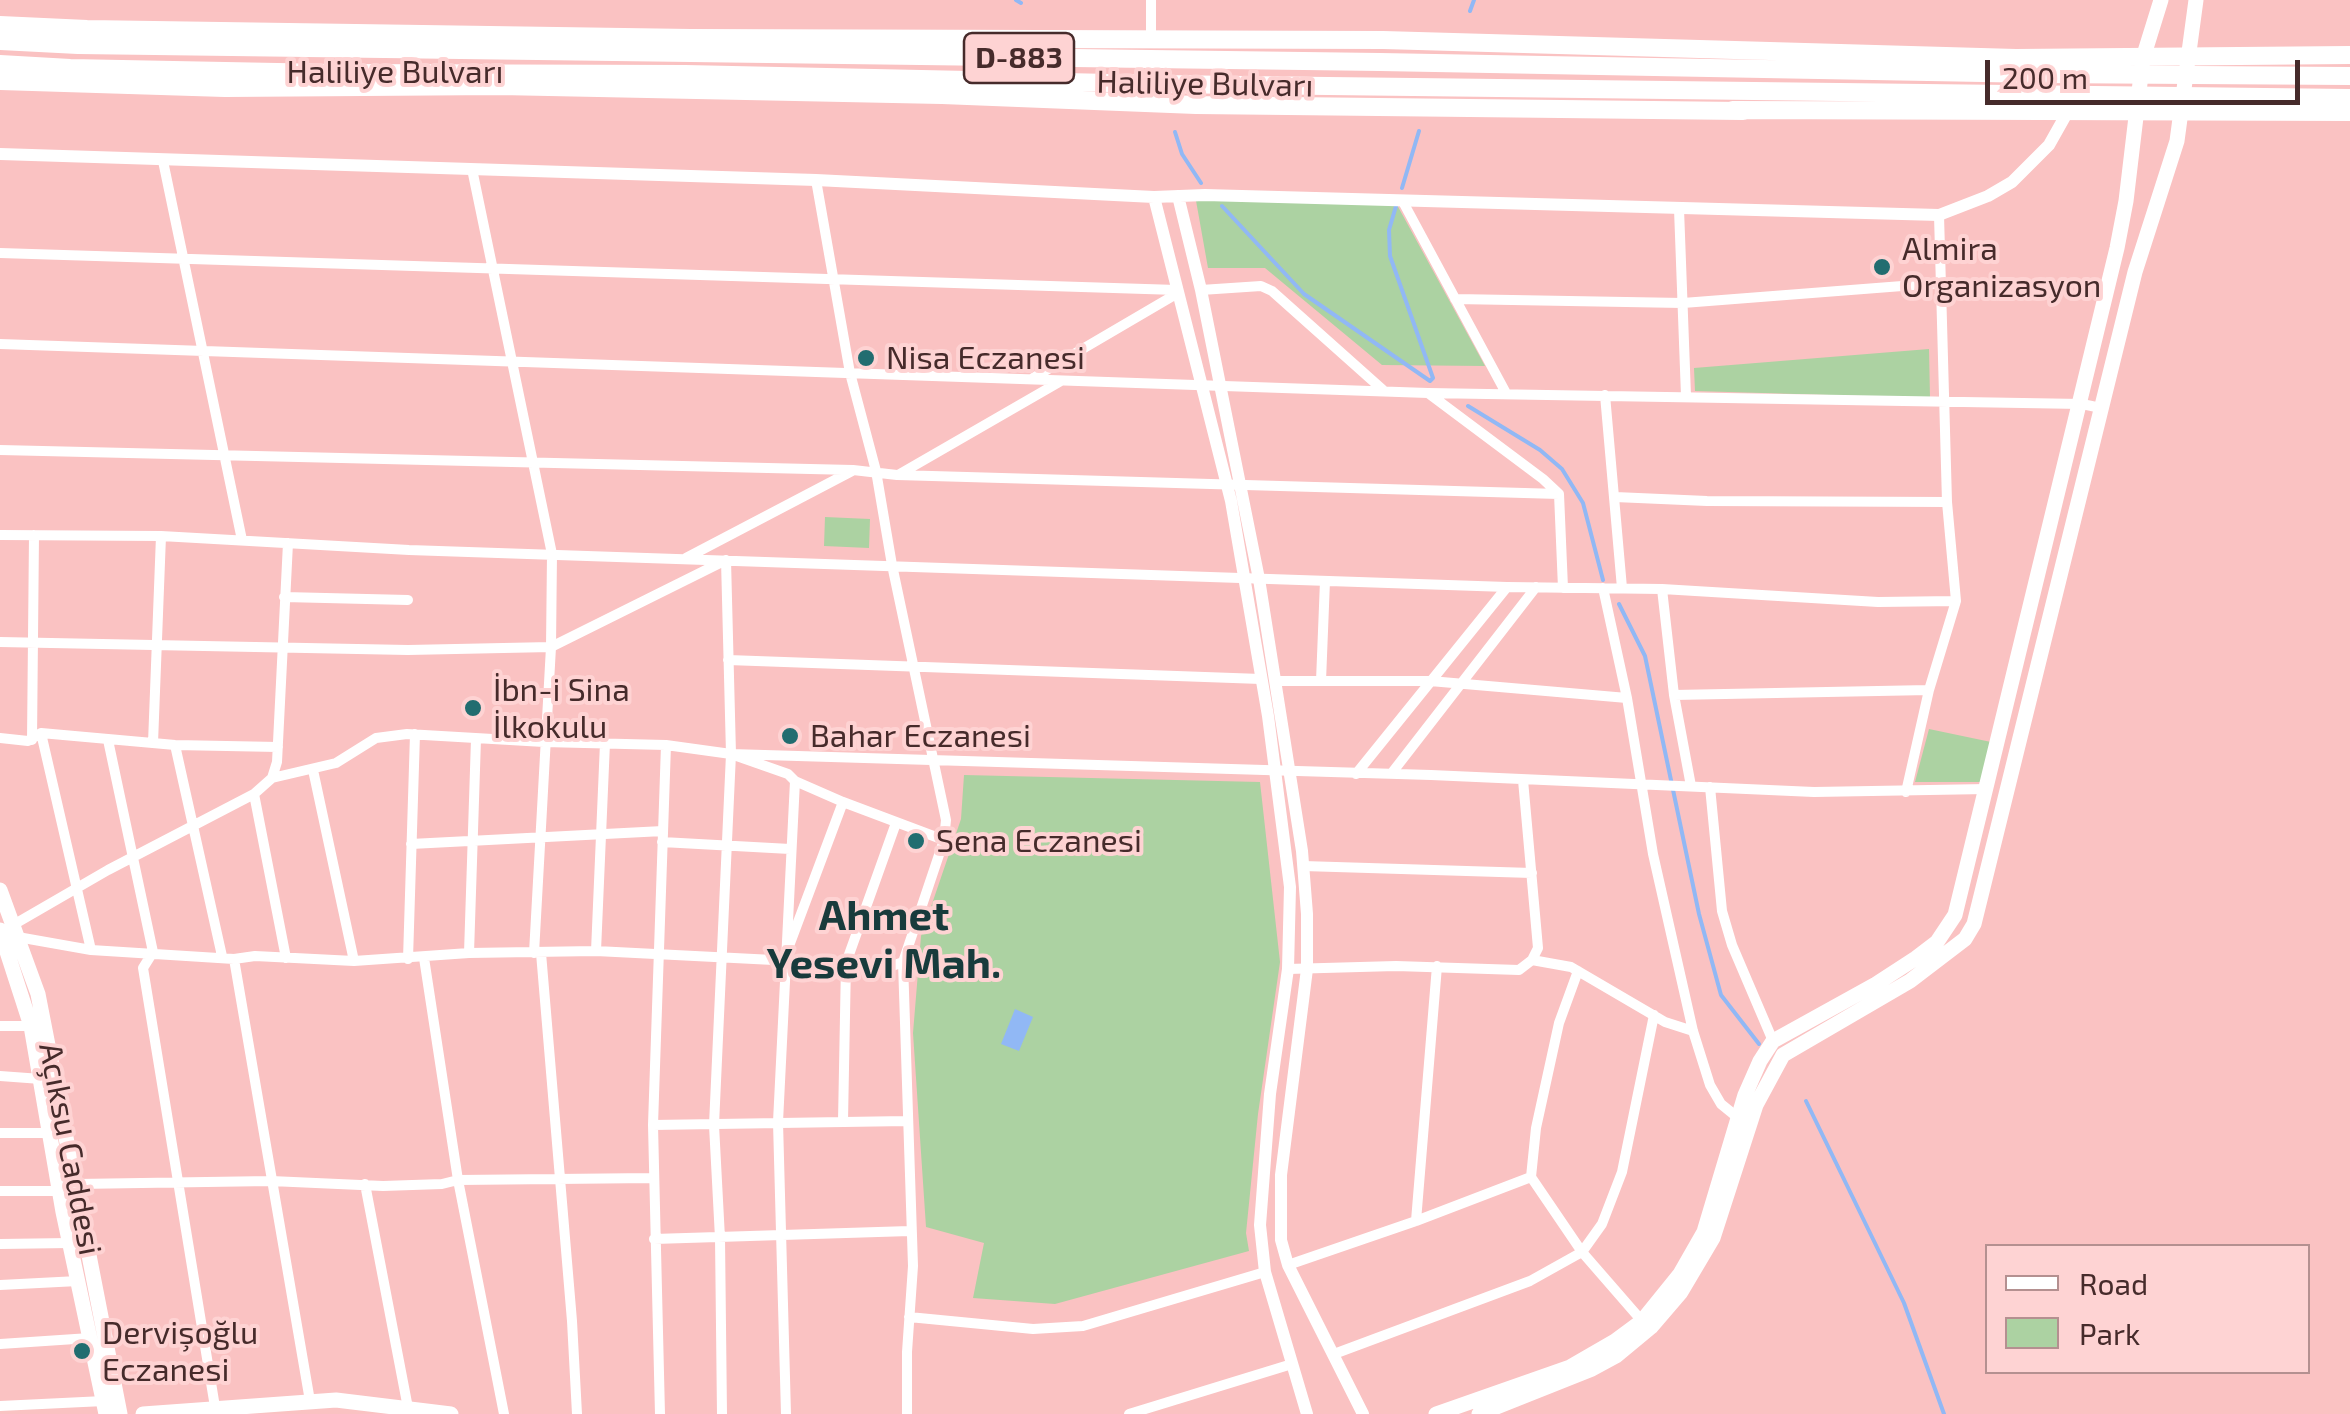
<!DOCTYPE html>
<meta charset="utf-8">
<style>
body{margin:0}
#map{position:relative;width:2350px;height:1414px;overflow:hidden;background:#fac2c2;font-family:"Exo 2",sans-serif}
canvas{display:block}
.legend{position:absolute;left:1985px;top:1244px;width:325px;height:130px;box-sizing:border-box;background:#fed3d3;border:2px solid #b49090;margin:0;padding:12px 18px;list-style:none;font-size:30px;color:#462b2b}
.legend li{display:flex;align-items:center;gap:20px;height:50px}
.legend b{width:50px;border:2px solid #b49090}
.scale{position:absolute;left:1985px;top:60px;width:315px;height:45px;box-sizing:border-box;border:5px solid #462b2b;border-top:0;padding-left:12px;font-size:30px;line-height:35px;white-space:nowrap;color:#462b2b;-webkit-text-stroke:8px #fed3d3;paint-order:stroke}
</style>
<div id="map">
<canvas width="2350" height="1414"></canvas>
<ul class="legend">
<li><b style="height:12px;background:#fff"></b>Road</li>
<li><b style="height:28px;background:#acd2a2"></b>Park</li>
</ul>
<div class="scale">200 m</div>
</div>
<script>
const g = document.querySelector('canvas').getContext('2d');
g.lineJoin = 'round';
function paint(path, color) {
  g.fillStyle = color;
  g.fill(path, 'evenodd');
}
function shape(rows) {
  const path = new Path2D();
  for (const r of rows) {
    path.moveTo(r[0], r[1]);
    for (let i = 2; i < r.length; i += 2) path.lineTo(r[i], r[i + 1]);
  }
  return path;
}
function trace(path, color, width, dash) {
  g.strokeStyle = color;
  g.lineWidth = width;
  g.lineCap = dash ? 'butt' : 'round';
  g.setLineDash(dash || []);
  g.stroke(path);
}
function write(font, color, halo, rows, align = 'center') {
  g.font = font + ' "Exo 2",sans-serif';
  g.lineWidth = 8;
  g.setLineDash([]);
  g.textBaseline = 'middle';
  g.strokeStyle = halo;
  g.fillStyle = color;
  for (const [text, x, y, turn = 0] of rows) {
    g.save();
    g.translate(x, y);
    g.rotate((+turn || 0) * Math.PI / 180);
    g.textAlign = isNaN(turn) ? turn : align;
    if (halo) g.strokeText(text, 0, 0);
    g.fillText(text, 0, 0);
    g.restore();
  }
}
paint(shape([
 [1195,195,1396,203,1485,366,1382,365,1265,268,1208,268],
 [1929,349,1930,398,1695,391,1694,368],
 [825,517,870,519,869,548,824,546],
 [1929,729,1991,742,1981,782,1915,782],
 [964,775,1260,782,1280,962,1258,1114,1246,1233,1249,1251,1055,1304,973,1298,984,1243,926,1227,913,1033,921,936,961,819]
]), '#acd2a2');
paint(shape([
 [1015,1009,1033,1017,1019,1051,1001,1044]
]), '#91b8f5');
trace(shape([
 [1016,0,1021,3],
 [1470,11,1474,0],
 [1175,132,1182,154,1201,183],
 [1402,188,1419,131],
 [1222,206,1304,294,1430,381],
 [1396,206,1389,230,1390,256,1433,378,1430,381],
 [1468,406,1540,450,1562,469,1583,503,1603,580],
 [1619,604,1645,656,1699,914,1721,995,1759,1044],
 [1806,1101,1904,1303,1944,1414]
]), '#91b8f5', 4);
trace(shape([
 [1151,39,1151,0],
 [163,161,242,540],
 [472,169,552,554,551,647,534,953],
 [816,180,850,373,876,471,892,565,946,820,944,840,903,962,913,1266,907,1352,907,1414],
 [1402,200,1506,393],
 [1679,209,1686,396],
 [0,253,1177,290],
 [1201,290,1261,286,1272,291,1383,390],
 [1455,299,1683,303,1941,283],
 [0,344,1428,393,2082,404,2101,408],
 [1033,378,1178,293],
 [1428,393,1543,479,1559,494,1563,588],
 [1605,395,1622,588],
 [0,450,853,470,897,475,1559,494],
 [898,475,1061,381],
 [1615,497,1707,501,1947,502],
 [0,535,161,536,409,550,1507,587,1662,589,1878,602,1956,601],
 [686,558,852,471],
 [1603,588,1627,698,1653,854,1693,1031,1710,1085,1721,1104,1737,1117],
 [1662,589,1674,695,1691,786],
 [284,597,408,600],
 [0,642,408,650,551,647,726,560,731,754,788,774,795,781,843,802,944,840],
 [728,660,1261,679],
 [1276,681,1430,681,1627,698],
 [1321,681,1325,581],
 [1674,695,1929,690],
 [41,733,91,950],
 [0,738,28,741,41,733,175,745,278,747],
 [32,740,34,535],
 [108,740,153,952,143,968,215,1407],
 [153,743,161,536],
 [175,745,222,956],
 [313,770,354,961],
 [1356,774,1507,587],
 [1391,774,1536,587],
 [272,778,336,763,376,738,407,734,544,742,666,745,731,754,1431,775,1814,792,1987,789],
 [1710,787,1722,911,1732,945,1773,1041],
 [1906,792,1929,690,1956,601,1947,502,1939,215],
 [254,794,286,958],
 [662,842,790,849],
 [411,844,663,831],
 [1303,866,1532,873],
 [13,925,108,870,254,794,272,778,277,762,288,543],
 [12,936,91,950,234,959,255,956,354,961,469,953,596,951,892,966,903,962],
 [789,946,843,802],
 [596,951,605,743],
 [469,953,476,739],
 [541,953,572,1321,577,1414],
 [424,958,458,1180,653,1178],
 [234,959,310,1401],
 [408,959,415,734],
 [1532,960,1571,967,1665,1022,1693,1031],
 [1288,969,1396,966,1519,970,1532,960,1538,948,1523,780],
 [1578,971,1559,1023,1536,1128,1531,1177,1582,1252,1642,1321],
 [0,1026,31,1026],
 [0,1076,41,1079],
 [843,1121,846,963,896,823],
 [653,1125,907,1121],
 [0,1133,50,1133],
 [77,1184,271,1181,383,1186,442,1184,458,1180,504,1414],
 [365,1184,408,1408],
 [0,1191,60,1191],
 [1416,1221,1437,966],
 [654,1239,910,1231],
 [0,1244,69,1243],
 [1288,1265,1416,1221,1531,1177],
 [0,1285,78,1281],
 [909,1317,1033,1329,1083,1326,1265,1272],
 [0,1344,90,1338],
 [1334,1354,1530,1281,1582,1252,1602,1224,1622,1172,1654,1015],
 [0,1406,104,1401],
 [660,1414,653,1125,666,745],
 [722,1414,720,1238,714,1125,731,754],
 [786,1414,778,1122,795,781],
 [1129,1414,1292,1364]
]), '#fff', 10);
trace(shape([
 [0,154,816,180,1154,197,1205,195,1939,215,1988,196,2012,182,2049,145,2067,113],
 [1178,196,1201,290,1259,579,1302,851,1307,914,1307,969,1281,1175,1281,1240,1288,1265,1363,1414],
 [1154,197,1231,501,1268,716,1290,887,1288,969,1270,1094,1260,1225,1265,1272,1307,1414]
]), '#fff', 12);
trace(shape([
 [0,890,38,994,120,1414],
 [0,930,31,1026,63,1212,106,1414],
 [143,1414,336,1400,451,1414],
 [1436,1414,1570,1367,1615,1341,1642,1321,1680,1274,1704,1232,1745,1095,1760,1061,1773,1041,1876,984,1916,958,1937,942,1955,915,2117,248,2126,201,2143,58,2161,0],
 [1479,1414,1592,1369,1616,1356,1651,1327,1681,1292,1713,1238,1756,1105,1783,1055,1910,981,1965,939,1974,924,2135,272,2177,141,2196,0]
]), '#fff', 15);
trace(shape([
 [0,25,87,29,691,38,1383,40,2016,58,2350,55],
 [0,41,78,45,1380,62,2038,74,2350,76],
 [0,64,70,68,329,73,685,74,1158,84,2350,98],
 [0,81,225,88,500,86,942,95,1196,105,1743,111],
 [1733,110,2350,112]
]), '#fff', 18);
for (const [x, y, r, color] of [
 [1882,267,10,"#226d70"],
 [866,358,10,"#226d70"],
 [473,708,10,"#226d70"],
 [790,736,10,"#226d70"],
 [916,841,10,"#226d70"],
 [82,1351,10,"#226d70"]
]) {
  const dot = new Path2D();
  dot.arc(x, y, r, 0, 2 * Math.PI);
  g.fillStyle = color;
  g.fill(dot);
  trace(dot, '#fed3d3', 4);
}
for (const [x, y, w] of [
 [1019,58,110]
]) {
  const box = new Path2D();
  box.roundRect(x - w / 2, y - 25, w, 50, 8);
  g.fillStyle = '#fed3d3';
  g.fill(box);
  trace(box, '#462b2b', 2.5);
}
write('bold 30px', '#462b2b', null, [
 ["D-883",1019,58]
]);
write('32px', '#462b2b', '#fed3d3', [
 ["Haliliye Bulvarı",395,72],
 ["Haliliye Bulvarı",1205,84,1],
 ["Açıksu Caddesi",70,1149,79]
]);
write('32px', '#462b2b', '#fed3d3', [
 ["Almira",1902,249],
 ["Organizasyon",1902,286],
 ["Nisa Eczanesi",886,358],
 ["İbn-i Sina",493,690],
 ["İlkokulu",493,727],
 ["Bahar Eczanesi",810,736],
 ["Sena Eczanesi",936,841],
 ["Dervişoğlu",102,1333],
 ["Eczanesi",102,1370]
], 'left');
write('bold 42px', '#183b3c', '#fed3d3', [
 ["Ahmet",884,916],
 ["Yesevi Mah.",884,964]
]);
</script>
